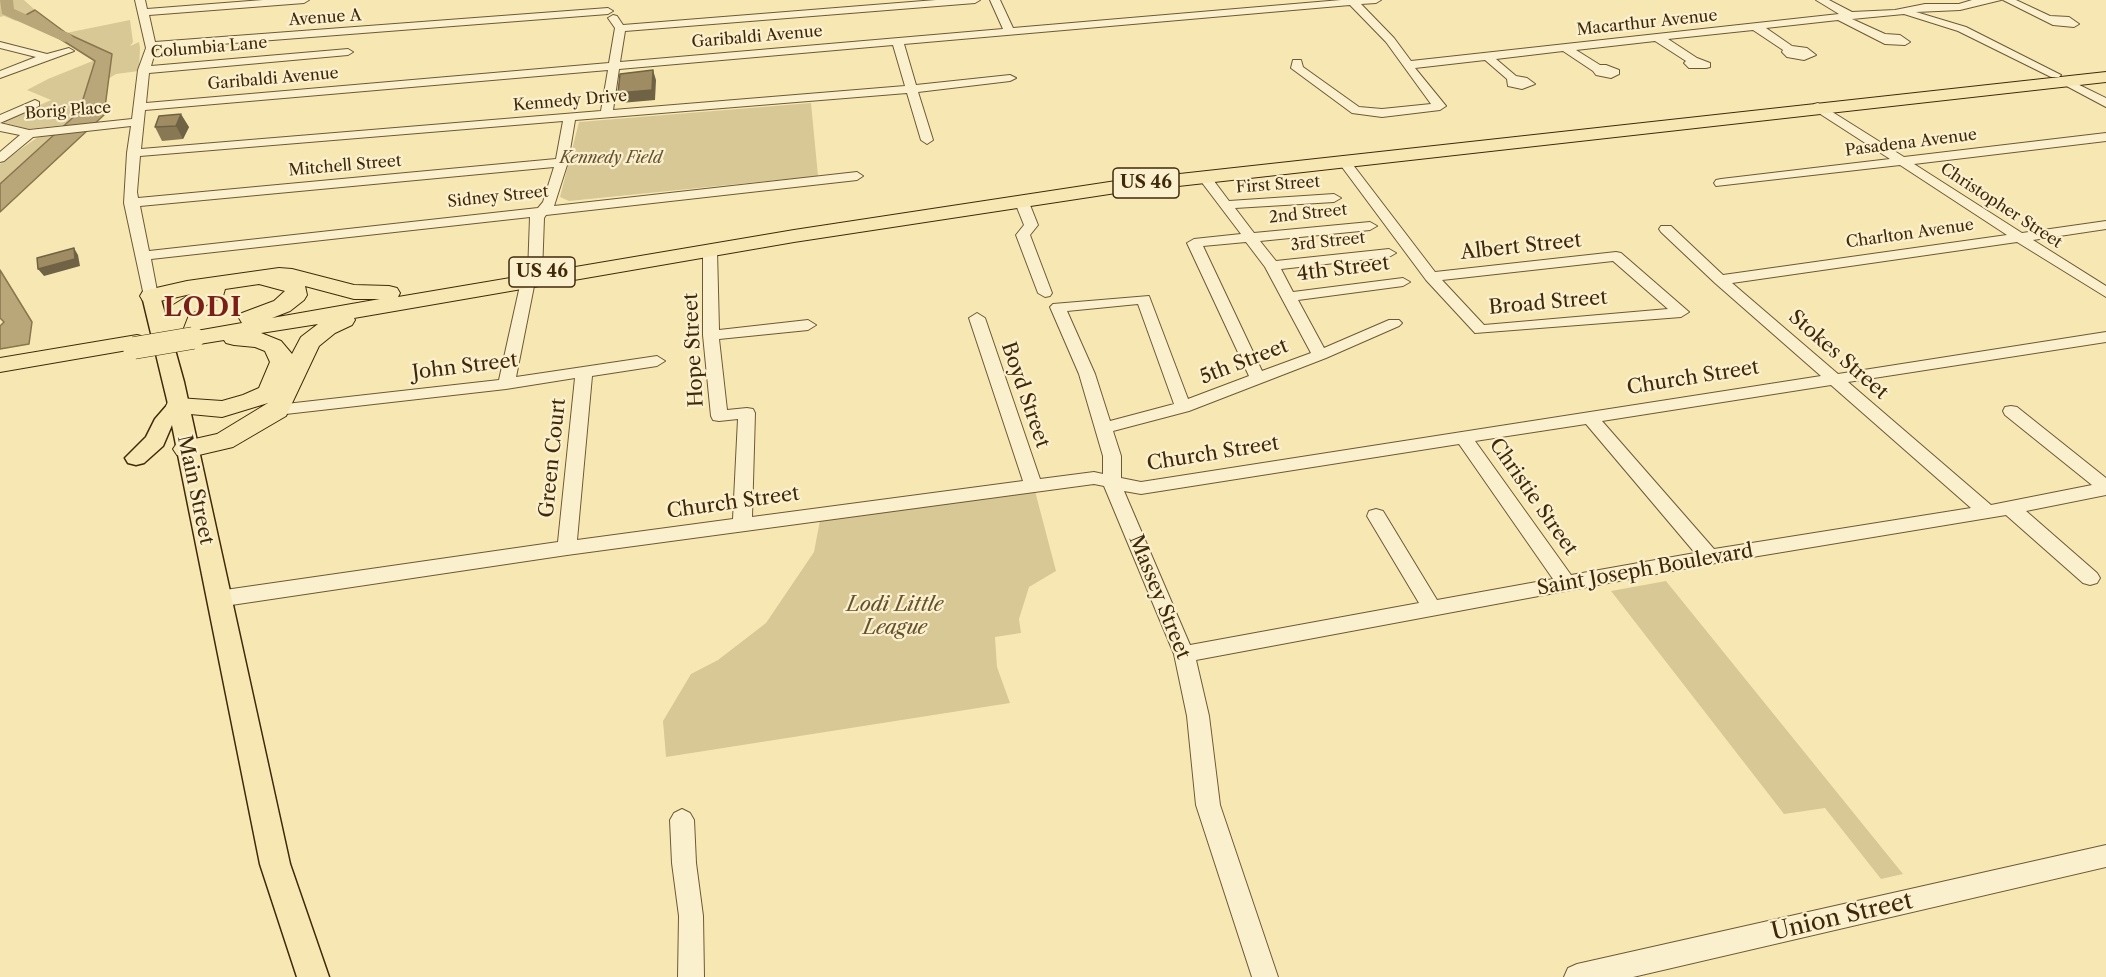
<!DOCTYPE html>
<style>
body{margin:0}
canvas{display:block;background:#f7e8b3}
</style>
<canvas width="2106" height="977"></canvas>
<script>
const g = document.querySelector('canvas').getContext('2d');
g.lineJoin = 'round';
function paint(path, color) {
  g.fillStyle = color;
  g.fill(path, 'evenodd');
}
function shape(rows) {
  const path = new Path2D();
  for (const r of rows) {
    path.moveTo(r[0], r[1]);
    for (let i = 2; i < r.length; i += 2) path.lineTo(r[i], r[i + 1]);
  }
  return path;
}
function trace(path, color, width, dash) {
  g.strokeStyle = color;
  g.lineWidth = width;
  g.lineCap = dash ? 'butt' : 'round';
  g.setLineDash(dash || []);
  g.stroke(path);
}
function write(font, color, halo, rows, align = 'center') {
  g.font = font + ' "Libre Caslon Text",serif';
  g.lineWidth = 4.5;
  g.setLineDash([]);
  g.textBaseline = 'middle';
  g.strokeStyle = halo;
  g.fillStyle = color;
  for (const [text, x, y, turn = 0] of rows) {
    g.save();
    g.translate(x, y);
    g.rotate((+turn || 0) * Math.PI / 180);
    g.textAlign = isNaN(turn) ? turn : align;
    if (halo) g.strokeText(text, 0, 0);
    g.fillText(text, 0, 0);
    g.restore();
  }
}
paint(shape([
 [0,0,24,0,35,10,16,21,4,16,0,17],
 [130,20,133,42,130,46,139,42,140,48,139,71,116,74,108,79,112,54,66,33],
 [95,60,79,112,65,125,28,129,2,122,51,100,27,90,48,79],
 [811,103,818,176,569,201,560,197,579,122],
 [54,134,0,184,0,164,38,137],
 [1035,491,1056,571,1029,587,1019,619,1021,633,995,637,997,667,1010,703,666,757,663,721,691,674,718,660,766,623,814,552,820,520],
 [1666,581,1903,874,1881,879,1825,808,1784,814,1611,591]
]), '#d8c896');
const water = shape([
 [35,10,66,33,112,54,104,115,0,212,0,184,79,112,95,61,24,16,35,10],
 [0,270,32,322,29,344,0,349,0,326,4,322,0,318,0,270]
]);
paint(water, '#b9a77a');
trace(water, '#89754e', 1.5);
paint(shape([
 [0,0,13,0,14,9,70,34,73,37,65,42,60,40,2,14,0,0]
]), '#b9a77a');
const minor = shape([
 [135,0,145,0,147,9,263,0,309,0,304,3,149,15,155,42,608,8,613,11,608,14,156,49,151,66,348,49,353,52,348,55,149,73,146,103,609,63,615,28,608,18,613,15,617,16,623,25,936,0,980,0,975,3,625,31,620,62,1003,29,990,0,1000,0,1013,28,1341,0,1381,0,1376,3,1361,4,1394,38,1411,61,1839,14,1816,0,1829,0,1852,12,1895,10,1925,4,1959,4,1972,0,2001,0,1960,10,1916,12,1966,27,2061,75,2059,77,2051,77,1958,31,1904,14,1852,19,1885,34,1900,35,1910,42,1905,45,1885,44,1838,20,1766,28,1792,46,1807,48,1816,55,1804,60,1787,57,1782,52,1783,50,1753,30,1668,39,1697,58,1710,63,1710,67,1706,68,1689,68,1684,63,1686,61,1655,41,1576,50,1600,65,1606,65,1619,70,1619,74,1611,78,1596,75,1593,71,1563,51,1496,59,1516,76,1527,78,1535,84,1522,89,1508,86,1507,79,1485,60,1415,68,1446,106,1440,110,1382,117,1352,113,1291,68,1293,60,1301,60,1303,67,1359,107,1382,109,1431,104,1386,42,1350,5,904,44,916,85,1010,75,1016,78,1010,81,918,92,933,140,927,144,921,140,907,93,575,120,568,162,554,206,857,172,863,176,857,180,546,215,544,218,542,273,540,276,535,277,528,273,530,217,151,259,158,296,151,300,144,296,124,203,127,153,131,126,33,137,4,161,0,162,0,152,20,135,0,131,0,123,29,130,132,119,138,70,146,48,135,0],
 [893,45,905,86,613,110,619,69,893,45],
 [608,70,601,111,141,149,145,110,608,70],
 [563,121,556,159,138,198,137,192,140,156,563,121],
 [554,167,543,202,538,208,149,251,140,206,554,167],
 [2003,0,2016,0,2050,16,2069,17,2079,24,2074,27,2053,25,2003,0],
 [0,42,47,54,69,48,74,51,0,78,0,71,36,57,0,48,0,42],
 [2063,77,2106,98,2106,107,2059,82,2059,78,2063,77],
 [35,100,39,102,39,106,0,123,0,115,35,100],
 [1818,103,1904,157,2106,133,2106,141,1914,164,2022,233,2106,221,2106,229,2033,240,2106,286,2106,297,2017,242,1732,283,1838,374,2106,332,2106,342,1848,382,1991,505,2092,485,2005,415,2003,411,2005,407,2011,406,2017,407,2106,478,2106,495,2026,511,2097,573,2100,578,2097,583,2090,585,2083,583,2006,515,1710,564,1196,660,1209,716,1220,805,1278,977,1252,977,1196,805,1187,716,1174,654,1104,486,1094,484,567,555,218,607,211,604,208,599,211,594,218,591,558,542,575,378,506,389,277,415,271,414,269,410,271,406,277,405,499,380,521,281,528,277,535,281,516,377,657,356,665,361,657,366,592,376,577,540,733,519,738,419,719,421,713,420,711,416,703,335,703,250,710,246,717,250,719,330,808,320,816,325,808,330,719,339,727,410,747,408,753,409,755,413,752,517,1023,481,969,318,977,313,985,318,1040,479,1094,472,1103,474,1103,456,1079,374,1050,307,1053,304,1149,296,1188,399,1249,376,1187,243,1194,239,1241,234,1197,176,1203,172,1208,173,1229,201,1334,194,1341,198,1334,202,1235,208,1254,233,1370,222,1377,226,1370,230,1260,241,1276,261,1389,249,1396,253,1389,257,1281,269,1293,292,1403,278,1410,282,1403,286,1298,300,1324,348,1389,320,1399,320,1402,323,1399,326,1326,358,1189,411,1113,431,1121,456,1121,478,1141,482,1821,376,1715,283,1661,232,1659,229,1661,226,1671,226,1723,275,2007,235,1900,165,1716,186,1714,183,1716,180,1721,179,1890,159,1814,110,1814,104,1818,103],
 [1246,242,1265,267,1311,353,1262,371,1203,246,1246,242],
 [1138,304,1174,404,1110,421,1095,374,1067,311,1138,304],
 [1831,385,1971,508,1714,549,1602,421,1831,385],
 [1586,424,1695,553,1571,575,1475,441,1586,424],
 [1459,444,1553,579,1437,600,1383,511,1376,509,1369,511,1367,516,1419,603,1190,645,1124,491,1141,494,1459,444],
 [1343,156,1347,157,1435,272,1616,252,1621,253,1689,312,1681,317,1475,333,1426,280,1339,163,1337,160,1343,156],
 [1613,261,1668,309,1484,325,1442,280,1613,261],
 [1021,196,1028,200,1038,225,1030,235,1052,293,1050,296,1045,297,1038,293,1016,235,1024,225,1014,200,1021,196],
 [682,809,690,813,694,820,696,863,703,916,704,977,678,977,679,916,672,863,670,820,674,813,682,809],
 [2106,845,2106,867,1633,977,1564,977,1568,968,1577,964,2106,845]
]);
const major = shape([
 [151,290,158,292,160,296,184,382,290,864,329,977,297,977,260,864,172,425,163,446,144,463,136,465,128,463,125,458,146,437,155,419,168,404,142,296,144,292,151,290]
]);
const highway = shape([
 [2106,72,2106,82,1116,193,794,242,354,318,355,320,352,325,335,333,319,346,286,416,233,447,186,458,177,455,173,449,177,443,217,434,268,403,222,417,169,412,166,406,169,400,178,398,222,401,243,395,259,388,270,362,265,351,255,347,234,345,226,343,224,340,193,345,185,343,181,338,185,333,242,323,239,318,242,313,274,301,285,291,259,284,225,289,223,296,188,315,176,346,172,351,164,353,156,351,152,346,167,312,170,307,191,294,151,303,143,301,140,296,143,291,187,281,279,268,292,269,354,285,389,286,397,288,400,293,398,297,794,230,1116,181,2106,72],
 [305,286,354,299,380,299,272,318,290,311,304,300,307,295,305,286],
 [318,324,301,337,292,354,281,341,261,333,318,324],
 [137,335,145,337,149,342,145,347,0,372,0,358,137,335]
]);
trace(minor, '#6e5935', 2);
trace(major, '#40290b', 3);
trace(highway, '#40290b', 2);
paint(minor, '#faf0ce');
paint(major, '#f7e8b3');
paint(highway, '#f7e8b3');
const highwayBridge = shape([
 [134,348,193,338]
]);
trace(highwayBridge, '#40290b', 23, []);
trace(highwayBridge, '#f7e8b3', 22);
paint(shape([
 [159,116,189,127,183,139,162,141,155,127]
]), '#897854');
paint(shape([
 [653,70,656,80,655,100,621,103,618,93],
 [181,114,189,127,183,139,176,126],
 [74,248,78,255,80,266,44,276,38,269]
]), '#6f6245');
const building = shape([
 [653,70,652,90,618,93,620,74,653,70],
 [181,114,176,126,155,127,159,116,181,114],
 [74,248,75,259,38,269,37,258,74,248]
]);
paint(building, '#9f8c62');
trace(building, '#6f6245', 1.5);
write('16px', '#40290b', '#faf0ce', [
 ["Avenue A",325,18,-4],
 ["Macarthur Avenue",1647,23,-6],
 ["Garibaldi Avenue",757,37,-5],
 ["Columbia Lane",209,48,-5],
 ["Garibaldi Avenue",273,79,-5],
 ["Kennedy Drive",570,101,-5],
 ["Borig Place",68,111,-4],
 ["Pasadena Avenue",1911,143,-7],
 ["Mitchell Street",345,166,-5],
 ["First Street",1278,185,-4],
 ["Sidney Street",498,197,-6],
 ["Christopher Street",2001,206,33],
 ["2nd Street",1308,214,-6],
 ["Charlton Avenue",1910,234,-8],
 ["3rd Street",1328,242,-6]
]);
write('italic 16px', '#66512e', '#faf0ce', [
 ["Kennedy Field",611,158]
]);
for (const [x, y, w] of [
 [1146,183,66],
 [542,272,66]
]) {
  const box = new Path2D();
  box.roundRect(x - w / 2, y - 15, w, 30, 4.5);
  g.fillStyle = '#faf0ce';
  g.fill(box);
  trace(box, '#40290b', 1.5);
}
write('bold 18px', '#40290b', null, [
 ["US 46",1146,183],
 ["US 46",542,272]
]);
write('20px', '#40290b', '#faf0ce', [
 ["Albert Street",1521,247,-6],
 ["4th Street",1343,269,-7],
 ["Broad Street",1548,303,-5],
 ["Hope Street",694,350,-93],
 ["Stokes Street",1838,355,41],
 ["5th Street",1244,362,-21],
 ["John Street",465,367,-7],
 ["Church Street",1693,378,-9],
 ["Boyd Street",1025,395,71],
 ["Church Street",1213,454,-9],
 ["Green Court",553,458,-84],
 ["Main Street",195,490,78],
 ["Christie Street",1533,497,55],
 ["Church Street",733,503,-8],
 ["Saint Joseph Boulevard",1645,570,-10],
 ["Massey Street",1159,597,68]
]);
write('italic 20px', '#66512e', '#faf0ce', [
 ["Lodi Little",895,605],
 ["League",895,628]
]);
write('24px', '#40290b', '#faf0ce', [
 ["Union Street",1842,917,-13]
]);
g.letterSpacing = '1.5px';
write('bold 26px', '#7a1f14', '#faf0ce', [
 ["LODI",203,308]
]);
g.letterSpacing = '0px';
</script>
